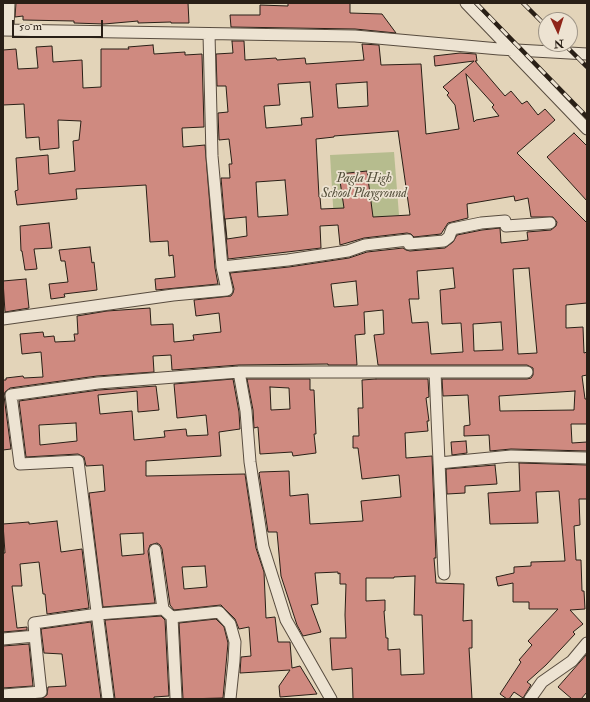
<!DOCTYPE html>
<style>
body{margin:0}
#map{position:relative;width:590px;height:702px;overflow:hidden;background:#e3d4b9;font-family:"IM FELL Double Pica",serif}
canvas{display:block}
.frame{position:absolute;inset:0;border:4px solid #291f16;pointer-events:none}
.north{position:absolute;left:538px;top:12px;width:40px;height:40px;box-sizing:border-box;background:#ede3d2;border:1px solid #9f9587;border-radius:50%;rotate:176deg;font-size:11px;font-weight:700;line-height:16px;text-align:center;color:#291f16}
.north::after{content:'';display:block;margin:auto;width:14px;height:18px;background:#8f2418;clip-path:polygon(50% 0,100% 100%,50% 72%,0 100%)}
.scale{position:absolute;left:12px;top:20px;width:91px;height:18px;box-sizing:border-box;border:2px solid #291f16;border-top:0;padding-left:5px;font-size:12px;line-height:14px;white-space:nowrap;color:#291f16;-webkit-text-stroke:3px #ede3d2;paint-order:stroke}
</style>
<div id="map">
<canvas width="590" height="702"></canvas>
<div class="frame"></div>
<div class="north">N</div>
<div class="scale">50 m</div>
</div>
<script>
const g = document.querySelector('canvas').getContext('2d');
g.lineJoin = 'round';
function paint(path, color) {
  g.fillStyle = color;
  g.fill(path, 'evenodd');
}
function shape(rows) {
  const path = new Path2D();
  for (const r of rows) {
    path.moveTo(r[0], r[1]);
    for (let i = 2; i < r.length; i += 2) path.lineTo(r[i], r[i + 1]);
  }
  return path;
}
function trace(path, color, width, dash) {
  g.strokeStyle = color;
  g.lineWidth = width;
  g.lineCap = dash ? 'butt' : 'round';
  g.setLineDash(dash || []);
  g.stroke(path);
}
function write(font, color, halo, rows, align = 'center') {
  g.font = font + ' "IM FELL Double Pica",serif';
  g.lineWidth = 3.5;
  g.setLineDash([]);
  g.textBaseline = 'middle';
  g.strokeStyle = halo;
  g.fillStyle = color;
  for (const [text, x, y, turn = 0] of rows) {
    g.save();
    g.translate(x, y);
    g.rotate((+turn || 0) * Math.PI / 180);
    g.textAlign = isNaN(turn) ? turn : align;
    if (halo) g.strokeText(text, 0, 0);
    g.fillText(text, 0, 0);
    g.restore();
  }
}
paint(shape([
 [394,152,399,215,334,222,330,155]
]), '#b6bc8e');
const building = shape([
 [16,3,188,3,189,23,171,23,171,22,138,23,138,21,104,24,74,23,74,21,23,20,23,16,15,17,16,3],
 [288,3,350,3,350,13,382,14,396,33,355,29,231,27,230,15,260,15,260,5,288,6,288,3],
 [232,41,244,41,245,60,276,58,277,60,305,58,306,64,364,60,362,44,379,45,381,65,421,64,426,134,459,129,455,105,447,95,449,93,443,87,474,61,435,66,434,56,460,53,476,54,477,61,475,61,505,96,511,91,522,104,527,101,538,115,545,109,555,120,517,153,587,223,587,303,566,305,566,328,583,327,584,353,587,352,587,375,582,376,585,399,587,399,587,424,571,424,572,443,587,442,587,451,511,449,490,451,489,435,464,436,464,426,470,425,468,395,443,396,442,379,527,379,531,378,533,375,533,368,527,365,378,365,374,335,384,334,383,310,364,312,365,334,355,335,357,365,328,365,328,364,239,365,172,370,171,355,153,356,154,372,97,376,10,388,5,392,4,396,11,449,3,450,3,380,6,380,6,378,23,376,24,378,43,377,41,352,22,354,20,334,43,332,44,337,54,336,55,342,75,341,74,334,78,334,77,316,107,311,150,308,151,325,173,324,174,342,194,340,193,335,221,332,219,313,196,316,194,300,231,296,233,293,234,289,230,273,289,267,349,258,367,252,403,248,406,250,410,251,445,248,453,242,457,235,482,230,500,228,501,243,528,240,527,232,551,230,556,226,557,222,553,217,531,217,528,198,515,201,514,196,467,204,468,218,448,223,441,234,414,237,411,234,407,233,364,238,340,245,338,225,320,226,321,248,228,259,221,178,230,178,229,164,232,164,229,139,219,140,218,113,228,112,226,86,217,86,216,54,233,53,232,41],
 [466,74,494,105,492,107,499,116,476,120,474,122,466,74],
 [310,82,313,117,301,118,302,125,266,128,264,106,280,105,278,84,310,82],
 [367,82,368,106,338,108,336,84,367,82],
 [398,131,410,215,373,217,367,171,339,174,344,208,321,209,320,197,319,197,316,139,334,137,334,136,398,131],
 [285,180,288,215,258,217,256,182,285,180],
 [246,217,247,236,227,239,225,219,246,217],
 [453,268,455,288,440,290,442,324,461,323,463,352,431,354,428,322,412,323,409,299,419,299,417,271,453,268],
 [529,268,537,353,518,354,513,269,529,268],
 [356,281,358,305,334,307,331,284,356,281],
 [501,322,503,350,474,351,473,324,501,322],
 [575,391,574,410,500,411,499,396,575,391],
 [153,45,154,54,185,52,185,55,202,54,204,127,182,128,183,147,205,145,215,268,218,284,156,290,155,279,175,277,173,255,169,256,168,241,150,242,146,185,76,189,77,199,17,205,15,191,18,190,16,158,48,155,49,174,75,171,73,141,79,140,81,121,58,120,59,148,40,150,39,137,26,138,24,104,3,105,3,50,16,49,18,69,38,68,36,47,52,46,53,62,82,60,83,88,101,87,101,49,129,49,128,47,153,45],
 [574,133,587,146,587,201,547,157,574,133],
 [49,223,52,248,34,249,37,269,25,270,22,251,21,251,20,226,49,223],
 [90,247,92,263,94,262,97,290,64,294,65,297,51,299,49,284,68,282,65,261,61,261,59,250,90,247],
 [26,279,29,308,5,312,3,281,26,279],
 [233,379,239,412,240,429,219,432,221,456,146,461,146,476,245,474,256,548,264,572,266,618,275,617,278,642,290,642,292,668,300,666,317,694,280,697,279,686,290,670,240,673,241,657,251,656,249,627,239,629,235,619,221,605,174,610,170,605,162,549,160,545,157,543,150,545,148,551,155,603,103,607,89,493,105,491,103,465,86,466,84,457,78,454,26,457,19,401,99,390,156,386,159,410,138,412,137,391,98,395,100,414,132,411,134,440,165,437,164,431,186,429,187,436,208,435,206,415,177,418,174,384,233,379],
 [76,423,77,441,40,445,39,425,76,423],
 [143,533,144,554,122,556,120,534,143,533],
 [205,566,207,587,184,589,182,567,205,566],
 [247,379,310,379,310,390,314,390,316,434,314,434,316,453,293,456,292,452,260,454,258,427,254,428,253,410,247,379],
 [270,387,289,388,290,409,271,410,270,387],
 [376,379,428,379,429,397,426,398,429,421,427,421,428,431,405,433,406,458,432,456,436,558,434,558,436,583,464,584,463,621,472,620,472,648,469,648,472,699,353,699,352,668,332,670,330,638,346,638,345,615,346,584,340,584,340,573,338,574,338,572,315,573,318,604,311,605,321,632,303,636,297,625,281,576,277,532,268,532,259,473,260,472,289,471,290,496,308,494,310,524,363,521,361,501,401,497,399,475,362,479,358,448,353,448,353,436,359,436,358,408,363,408,362,380,376,379],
 [415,576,414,615,422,615,424,674,401,675,400,649,388,650,388,638,386,638,384,611,385,611,385,600,366,601,366,578,394,578,394,577,415,576],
 [466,441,467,453,452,455,451,442,466,441],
 [519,463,587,465,587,499,579,499,580,525,574,526,576,560,581,560,582,591,584,591,585,609,570,610,583,624,573,632,575,634,546,665,527,682,531,685,523,698,514,692,509,699,507,699,500,694,521,662,519,660,532,645,528,641,558,609,529,609,529,602,513,602,513,583,498,586,496,577,514,573,514,567,531,566,531,562,565,561,559,491,536,492,538,523,490,524,488,493,520,491,519,463],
 [495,465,497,484,465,486,465,493,447,494,446,469,495,465],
 [57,521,61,552,82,549,89,608,47,614,45,594,43,594,39,562,20,564,22,586,12,586,17,628,27,627,27,630,3,632,3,553,5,553,3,524,29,522,29,524,57,521],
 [161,616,165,620,169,696,154,697,154,699,115,699,105,620,161,616],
 [216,619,224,627,228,643,223,698,183,699,179,623,216,619],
 [91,622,101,699,41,699,47,695,48,687,66,686,62,654,44,653,41,629,91,622],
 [29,644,33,686,3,688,3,646,29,644],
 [587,654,587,692,581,699,572,699,558,687,587,654]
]);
paint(building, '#cf8a80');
trace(building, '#291f16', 1);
const minor = shape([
 [466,3,587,129],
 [3,30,355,36,499,49,587,54],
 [8,30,9,3],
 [222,267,288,260,348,251,365,245,408,240,409,244,444,241,449,237,452,229,481,223,505,221,506,226,550,223],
 [3,319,173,295,227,290,222,267,212,156,209,34],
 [239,372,246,411,250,462,263,547,286,620,331,699],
 [435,372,444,574],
 [439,463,511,456,587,458],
 [163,609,172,617,219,612,230,624,235,642,234,661,230,699],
 [172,617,176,698],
 [3,639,35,636,34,623,98,614,163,609,155,550],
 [3,695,41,692,35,636],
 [108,699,78,461,20,464,11,395,98,383,239,372,527,372],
 [530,699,542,682,572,661,587,643]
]);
trace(minor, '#584c3f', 13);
trace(minor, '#ede3d2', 11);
const rail = shape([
 [476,3,587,117],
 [523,3,546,26],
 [564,44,587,67]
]);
trace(rail, '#291f16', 4.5);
trace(rail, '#ede3d2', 3, [9]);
write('italic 13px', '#534e3a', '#ede3d2', [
 ["Pagla High",364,179],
 ["School Playground",364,194]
]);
</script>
